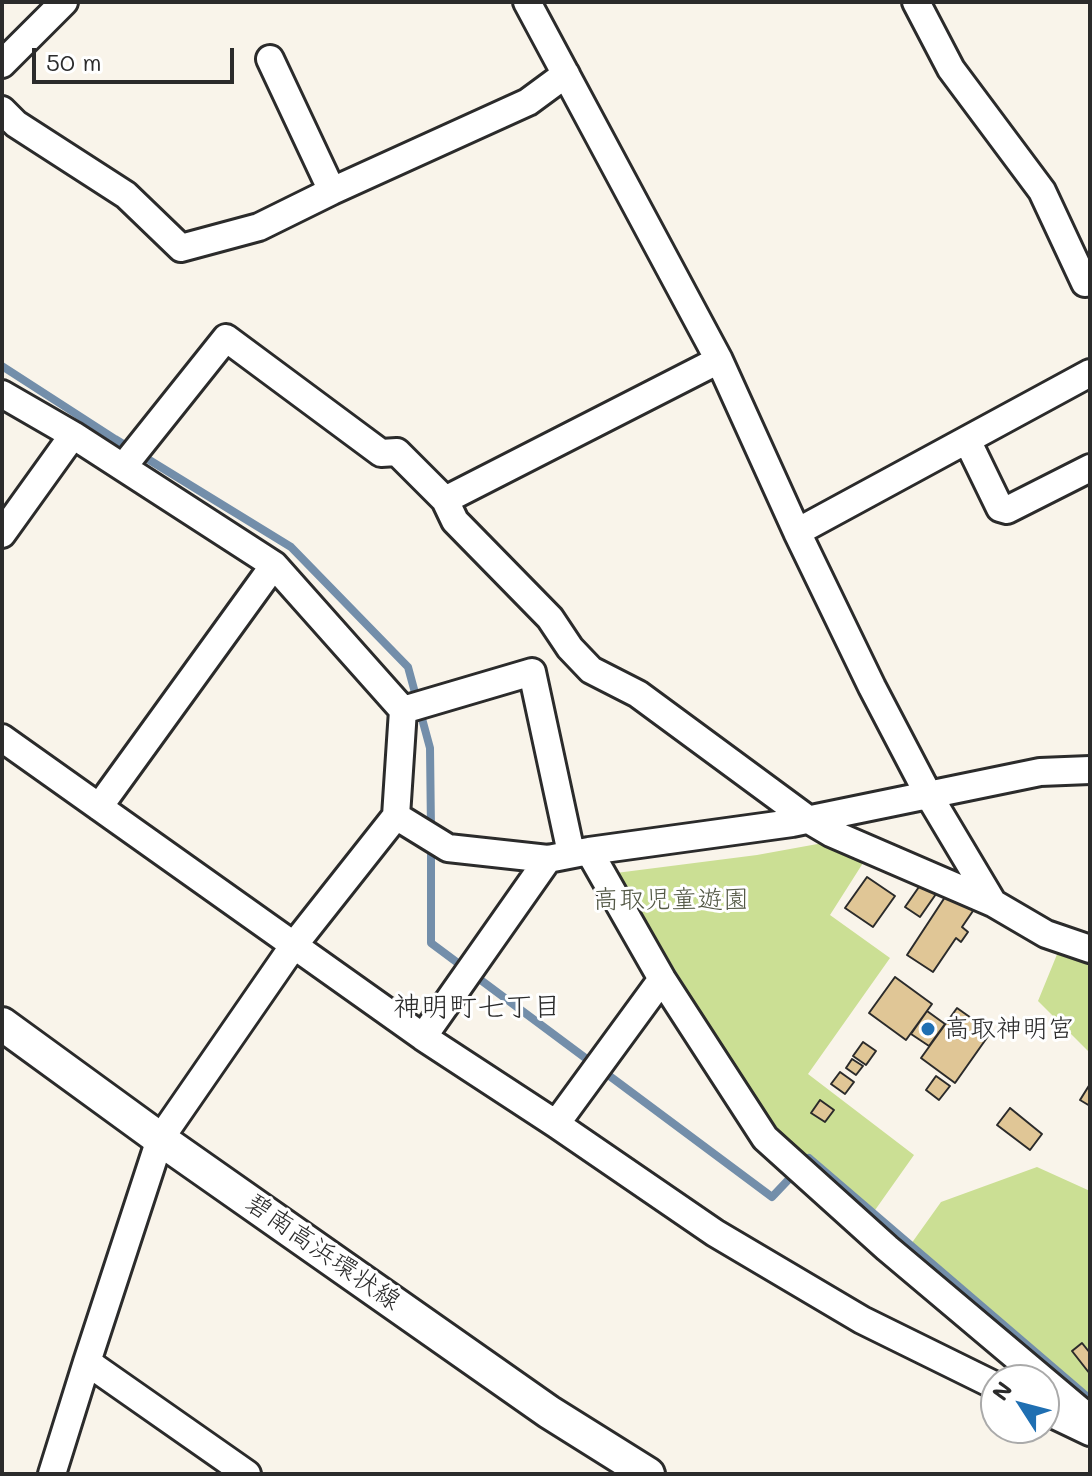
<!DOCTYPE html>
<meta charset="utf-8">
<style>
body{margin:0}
#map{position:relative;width:1092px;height:1476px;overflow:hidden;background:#f9f4ea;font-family:Mali,sans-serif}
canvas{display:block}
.frame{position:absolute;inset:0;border:4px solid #2b2b2b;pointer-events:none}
.north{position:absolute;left:980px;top:1364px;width:80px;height:80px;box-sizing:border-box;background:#fff;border:2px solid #aaa;border-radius:50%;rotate:306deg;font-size:22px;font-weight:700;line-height:32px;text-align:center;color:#2b2b2b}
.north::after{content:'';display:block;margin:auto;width:28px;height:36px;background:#1f6fb2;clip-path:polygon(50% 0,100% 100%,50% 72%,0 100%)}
.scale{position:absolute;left:32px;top:48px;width:202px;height:36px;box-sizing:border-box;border:4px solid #2b2b2b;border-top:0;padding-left:10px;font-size:24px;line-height:28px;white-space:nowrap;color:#2b2b2b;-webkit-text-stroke:6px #fff;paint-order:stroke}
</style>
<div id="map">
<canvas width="1092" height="1476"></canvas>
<div class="frame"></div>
<div class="north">N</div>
<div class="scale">50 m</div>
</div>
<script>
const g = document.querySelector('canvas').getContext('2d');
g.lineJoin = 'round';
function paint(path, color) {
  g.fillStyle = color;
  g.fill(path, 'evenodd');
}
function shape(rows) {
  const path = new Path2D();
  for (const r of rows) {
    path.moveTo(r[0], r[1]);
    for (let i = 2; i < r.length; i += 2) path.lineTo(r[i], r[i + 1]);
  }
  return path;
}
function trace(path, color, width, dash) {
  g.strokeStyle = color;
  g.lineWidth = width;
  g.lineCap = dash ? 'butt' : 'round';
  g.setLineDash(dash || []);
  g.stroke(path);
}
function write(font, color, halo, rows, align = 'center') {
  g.font = font + ' Mali,"Klee One",sans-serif';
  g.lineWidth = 6;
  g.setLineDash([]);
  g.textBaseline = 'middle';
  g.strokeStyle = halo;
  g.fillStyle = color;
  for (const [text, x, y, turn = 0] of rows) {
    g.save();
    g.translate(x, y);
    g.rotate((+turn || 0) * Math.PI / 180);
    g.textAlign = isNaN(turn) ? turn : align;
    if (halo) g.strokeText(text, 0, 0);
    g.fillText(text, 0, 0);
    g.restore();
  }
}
paint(shape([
 [823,843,863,863,830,915,890,958,808,1074,914,1155,868,1220,775,1133,616,873,757,855],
 [1058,952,1090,962,1090,1053,1038,1001],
 [1037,1167,1090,1191,1090,1406,906,1251,941,1202]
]), '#cbdf94');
trace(shape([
 [2,366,115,439,291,547,408,667,430,748,431,830],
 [431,844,431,943,772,1197,809,1158,1090,1399]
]), '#738eaa', 8);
const building = shape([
 [867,877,895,896,873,927,845,908,867,877],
 [921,884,936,894,920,917,905,907,921,884],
 [949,891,975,908,962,927,968,932,961,942,956,938,933,972,907,955,949,891],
 [895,977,932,1004,906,1040,869,1013,895,977],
 [957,1008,991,1032,955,1083,921,1058,957,1008],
 [927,1011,945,1024,929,1046,911,1034,927,1011],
 [863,1042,876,1051,866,1065,853,1056,863,1042],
 [852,1059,863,1066,856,1075,846,1068,852,1059],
 [840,1072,854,1082,845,1094,831,1084,840,1072],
 [936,1076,950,1086,939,1100,926,1090,936,1076],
 [1090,1084,1090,1106,1080,1100,1090,1084],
 [820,1100,834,1110,825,1122,811,1113,820,1100],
 [1010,1108,1042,1134,1030,1150,997,1125,1010,1108],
 [1082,1343,1090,1353,1090,1374,1072,1351,1082,1343]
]);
paint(building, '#e0c696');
trace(building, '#2b2b2b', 2);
const minor = shape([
 [527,2,719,360,797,532,872,687,928,794,993,903,1046,934,1090,949],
 [916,2,951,69,1042,191,1085,283],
 [270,59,332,191],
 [2,64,64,2],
 [2,110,16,124,126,195,181,248,259,227,332,191,528,102,566,74],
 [2,394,73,435,274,565,403,710,396,816,294,945,160,1139,87,1362,52,1474],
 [967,440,1000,508,1007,510,1090,468],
 [123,467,226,338,381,453,397,452,445,500,455,521,550,618,570,648,591,670,638,694,809,820,831,833,993,903],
 [445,500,719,360],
 [797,532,1090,373],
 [2,534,73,435],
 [403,710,532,672,571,853],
 [2,738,423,1037,556,1124,715,1233,862,1320,996,1386],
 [99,807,274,565],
 [396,816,448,848,548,859,589,851,792,823,1040,772,1090,770],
 [589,851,662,979,765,1138,887,1248,1090,1419],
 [423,1037,548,859],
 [556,1124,662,979],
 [87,1362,247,1474],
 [1044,1410,1090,1432]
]);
const major = shape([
 [2,1024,160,1139,549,1412,648,1474]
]);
trace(minor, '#2b2b2b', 32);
trace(major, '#2b2b2b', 38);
trace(minor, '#fff', 26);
trace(major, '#fff', 32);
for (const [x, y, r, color] of [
 [928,1029,8,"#1f6fb2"]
]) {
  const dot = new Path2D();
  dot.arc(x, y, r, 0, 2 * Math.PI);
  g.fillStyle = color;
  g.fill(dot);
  trace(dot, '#fff', 3);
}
write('26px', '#535845', '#fff', [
 ["高取児童遊園",671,900]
]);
write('26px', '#2b2b2b', '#fff', [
 ["高取神明宮",944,1029]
], 'left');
write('26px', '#2b2b2b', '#fff', [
 ["碧南高浜環状線",323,1252,35]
]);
write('28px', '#2b2b2b', '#fff', [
 ["神明町七丁目",477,1007]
]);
</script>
